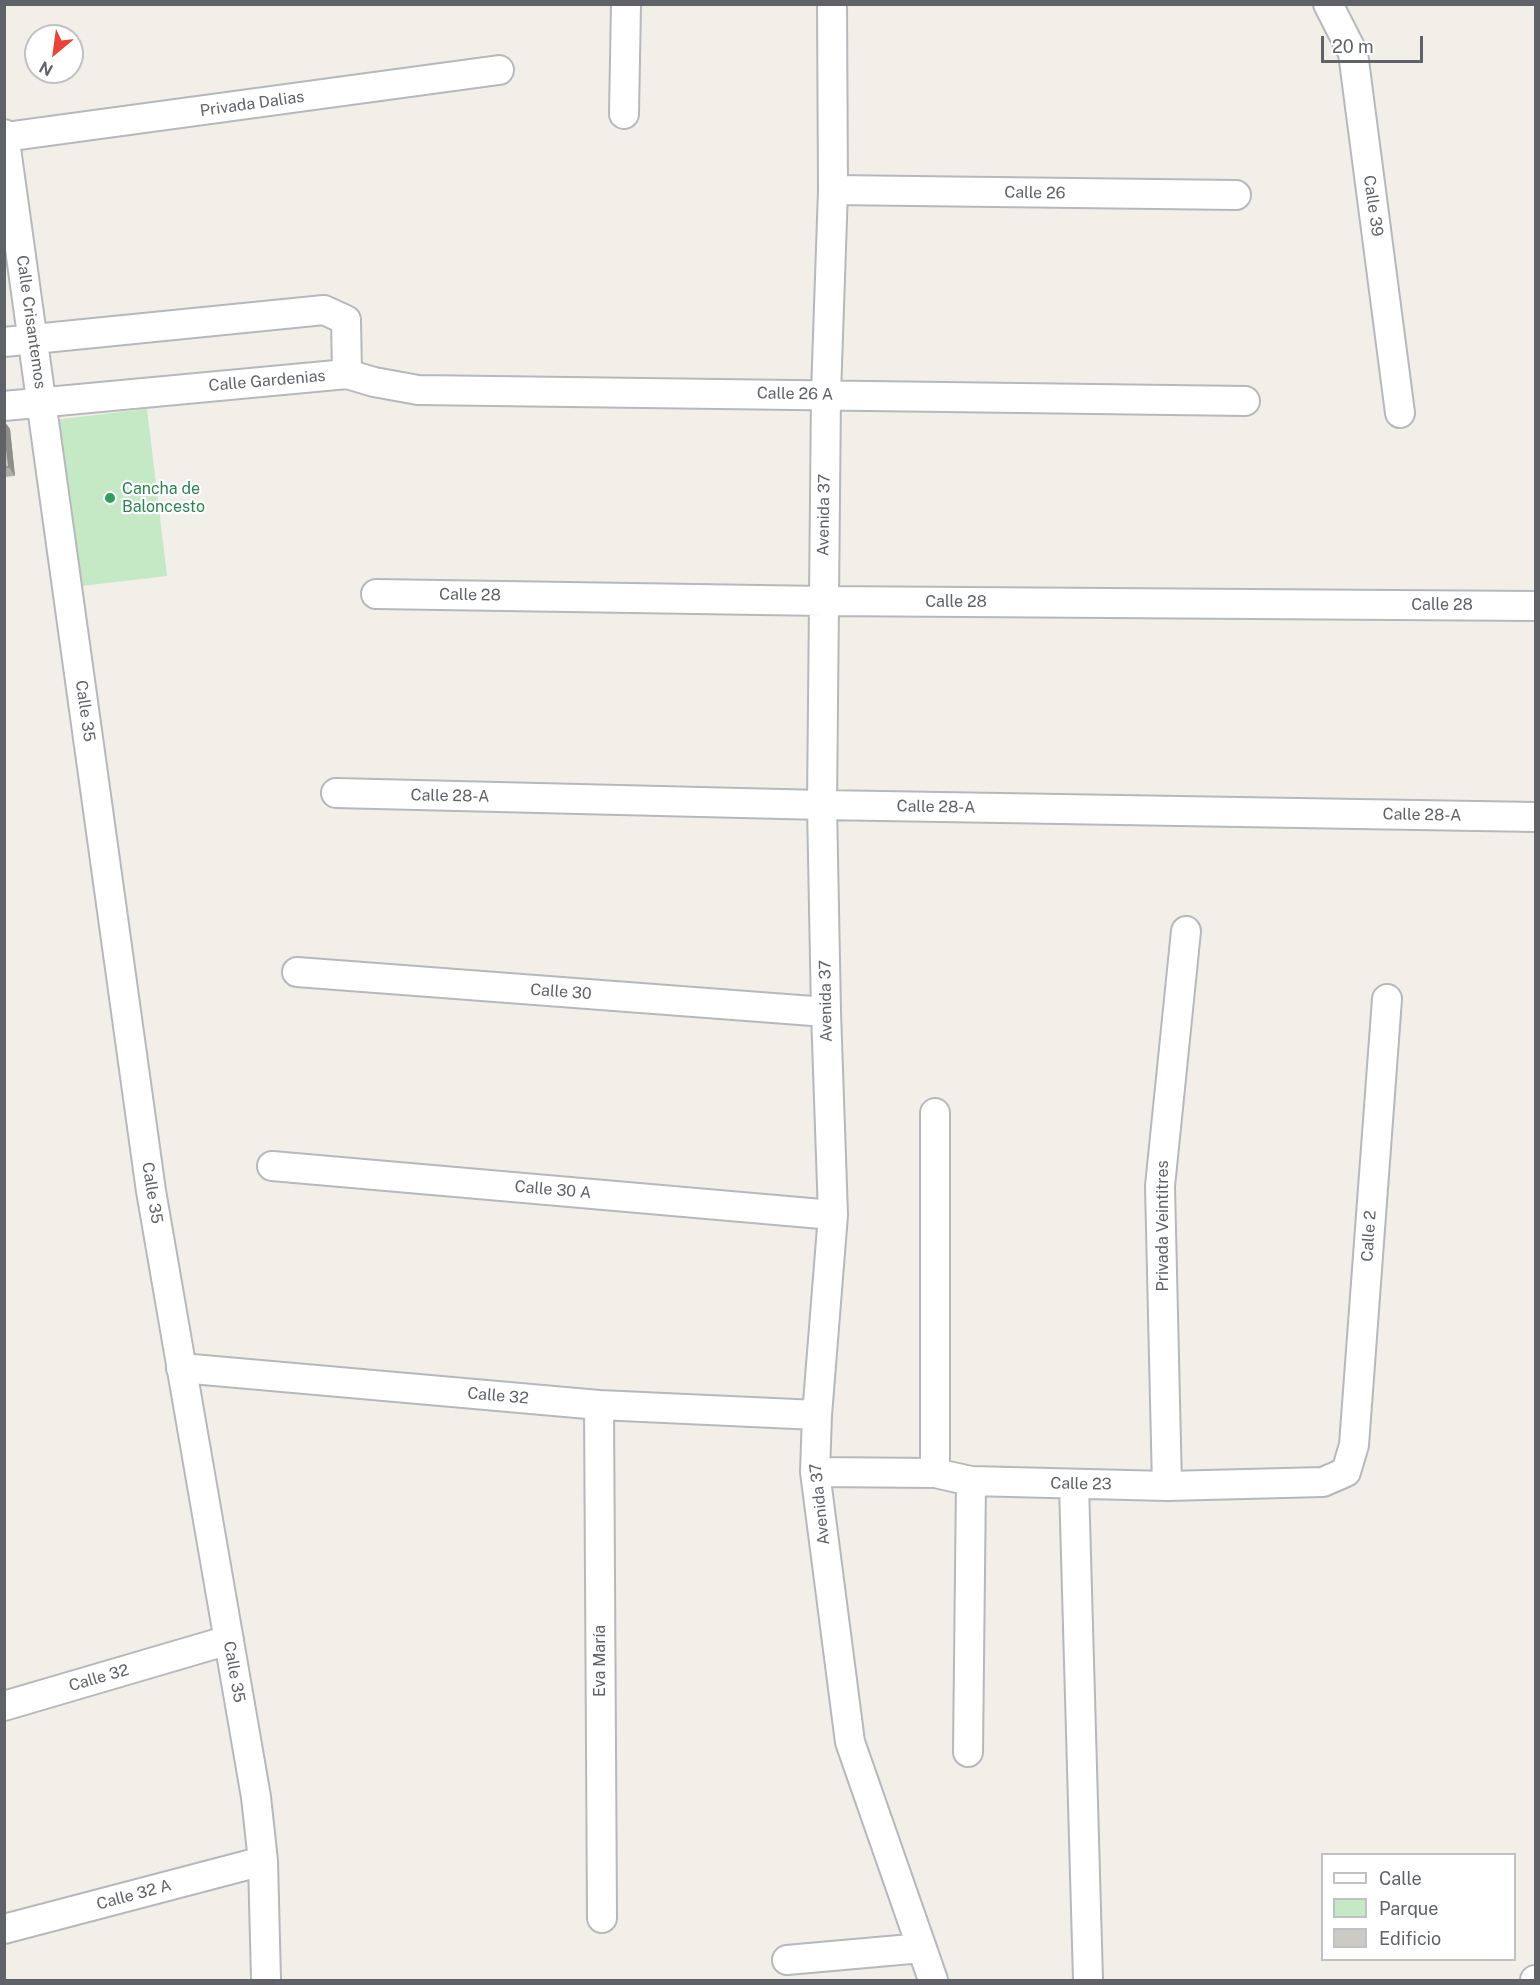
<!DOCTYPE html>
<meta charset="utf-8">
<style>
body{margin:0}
#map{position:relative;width:1540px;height:1985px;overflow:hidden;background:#f1efe8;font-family:"Public Sans",sans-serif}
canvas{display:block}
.frame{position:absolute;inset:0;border:6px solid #5f6368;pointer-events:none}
.legend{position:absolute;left:1321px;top:1853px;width:195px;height:108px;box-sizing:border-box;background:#fff;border:2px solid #bfc1c3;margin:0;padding:8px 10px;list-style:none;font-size:18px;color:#5f6368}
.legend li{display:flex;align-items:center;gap:12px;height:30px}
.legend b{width:30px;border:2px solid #bfc1c3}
.north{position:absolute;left:24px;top:24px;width:60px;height:60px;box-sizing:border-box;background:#fff;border:2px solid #bfc1c3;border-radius:50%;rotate:209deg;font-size:16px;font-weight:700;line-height:24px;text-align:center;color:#5f6368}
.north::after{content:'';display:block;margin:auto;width:21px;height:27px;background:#ea4335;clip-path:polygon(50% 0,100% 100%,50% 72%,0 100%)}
.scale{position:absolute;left:1321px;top:36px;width:102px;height:27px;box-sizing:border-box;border:3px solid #5f6368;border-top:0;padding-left:8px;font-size:18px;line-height:21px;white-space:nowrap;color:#5f6368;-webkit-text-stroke:4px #fff;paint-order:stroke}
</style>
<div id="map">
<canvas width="1540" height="1985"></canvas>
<div class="frame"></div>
<ul class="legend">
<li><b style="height:8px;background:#fff"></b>Calle</li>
<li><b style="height:16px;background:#c5e8c5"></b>Parque</li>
<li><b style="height:16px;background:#cccac5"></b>Edificio</li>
</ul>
<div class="north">N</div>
<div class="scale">20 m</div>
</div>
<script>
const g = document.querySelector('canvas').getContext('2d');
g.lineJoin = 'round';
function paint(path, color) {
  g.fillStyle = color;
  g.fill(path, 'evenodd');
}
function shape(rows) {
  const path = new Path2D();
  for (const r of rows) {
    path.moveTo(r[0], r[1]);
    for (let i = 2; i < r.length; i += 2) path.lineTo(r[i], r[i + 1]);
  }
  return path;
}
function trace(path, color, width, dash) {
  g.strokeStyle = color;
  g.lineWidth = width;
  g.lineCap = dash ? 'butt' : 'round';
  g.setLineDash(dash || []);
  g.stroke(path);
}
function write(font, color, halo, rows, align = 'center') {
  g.font = font + ' "Public Sans",sans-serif';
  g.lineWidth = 4.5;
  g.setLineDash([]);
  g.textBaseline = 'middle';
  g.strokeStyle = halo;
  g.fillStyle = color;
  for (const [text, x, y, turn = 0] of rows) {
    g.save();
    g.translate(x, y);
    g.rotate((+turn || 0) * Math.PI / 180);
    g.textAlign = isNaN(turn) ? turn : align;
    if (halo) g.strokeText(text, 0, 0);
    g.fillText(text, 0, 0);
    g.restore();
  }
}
paint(shape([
 [147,409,167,576,73,587,53,420]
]), '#c5e8c5');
const street = shape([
 [832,4,833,190,826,394,822,805,826,1012,833,1215,817,1415,815,1472,850,1742,933,1980],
 [1328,4,1353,53,1400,413],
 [624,114,626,4],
 [4,134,151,1191,256,1797,263,1861,266,1980],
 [5,137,499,70],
 [833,190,1236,195],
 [4,342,324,310,346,320,347,374,4,406],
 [347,374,374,382,418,390,1245,401],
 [376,594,823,601,1536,606],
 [336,793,822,805,1536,817],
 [297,972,826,1012],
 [935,1113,935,1473],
 [272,1166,833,1215],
 [181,1368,599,1405,817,1415],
 [599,1405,602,1918],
 [815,1472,935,1473,971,1481,1167,1486,1323,1482,1346,1472,1354,1445,1387,999],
 [1074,1485,1088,1980],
 [1167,1486,1160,1186,1186,931],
 [4,1706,229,1640],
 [968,1752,971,1481],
 [4,1929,263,1861],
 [787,1960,922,1948],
 [1535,1980,1536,1980]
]);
trace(street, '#b5b8bc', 32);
trace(street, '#fff', 28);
paint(shape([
 [4,421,10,429,15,476,4,477]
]), '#afaea9');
paint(shape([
 [4,421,10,429,15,476,9,467]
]), '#8f8d8a');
const building = shape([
 [4,429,9,467,4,467,4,429]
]);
paint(building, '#cccac5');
trace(building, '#8f8d8a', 1.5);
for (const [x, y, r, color] of [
 [110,498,6,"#2e9e5b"]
]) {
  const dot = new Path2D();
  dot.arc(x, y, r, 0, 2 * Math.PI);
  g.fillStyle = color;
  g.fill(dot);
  trace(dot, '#fff', 2);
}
write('16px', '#5f6368', '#fff', [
 ["Privada Dalias",252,104,-8],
 ["Calle 26",1035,193,1],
 ["Calle 39",1373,206,82],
 ["Calle Crisantemos",31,322,82],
 ["Calle Gardenias",267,381,-5],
 ["Calle 26 A",795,394,1],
 ["Avenida 37",824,515,-89],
 ["Calle 28",470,595,1],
 ["Calle 28",956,602],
 ["Calle 28",1442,605],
 ["Calle 35",85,711,82],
 ["Calle 28-A",450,796,1],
 ["Calle 28-A",936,807,1],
 ["Calle 28-A",1422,815,1],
 ["Calle 30",561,992,4],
 ["Avenida 37",826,1001,-91],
 ["Calle 30 A",553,1190,5],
 ["Calle 35",152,1193,81],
 ["Privada Veintitres",1163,1226,-90],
 ["Calle 2",1369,1236,-86],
 ["Calle 32",498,1396,5],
 ["Calle 23",1081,1484,1],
 ["Avenida 37",820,1504,-96],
 ["Eva María",600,1661,-90],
 ["Calle 35",234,1672,80],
 ["Calle 32",99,1678,-16],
 ["Calle 32 A",134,1895,-15]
]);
write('16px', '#27864d', '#fff', [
 ["Cancha de",122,489],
 ["Baloncesto",122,507]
], 'left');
</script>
